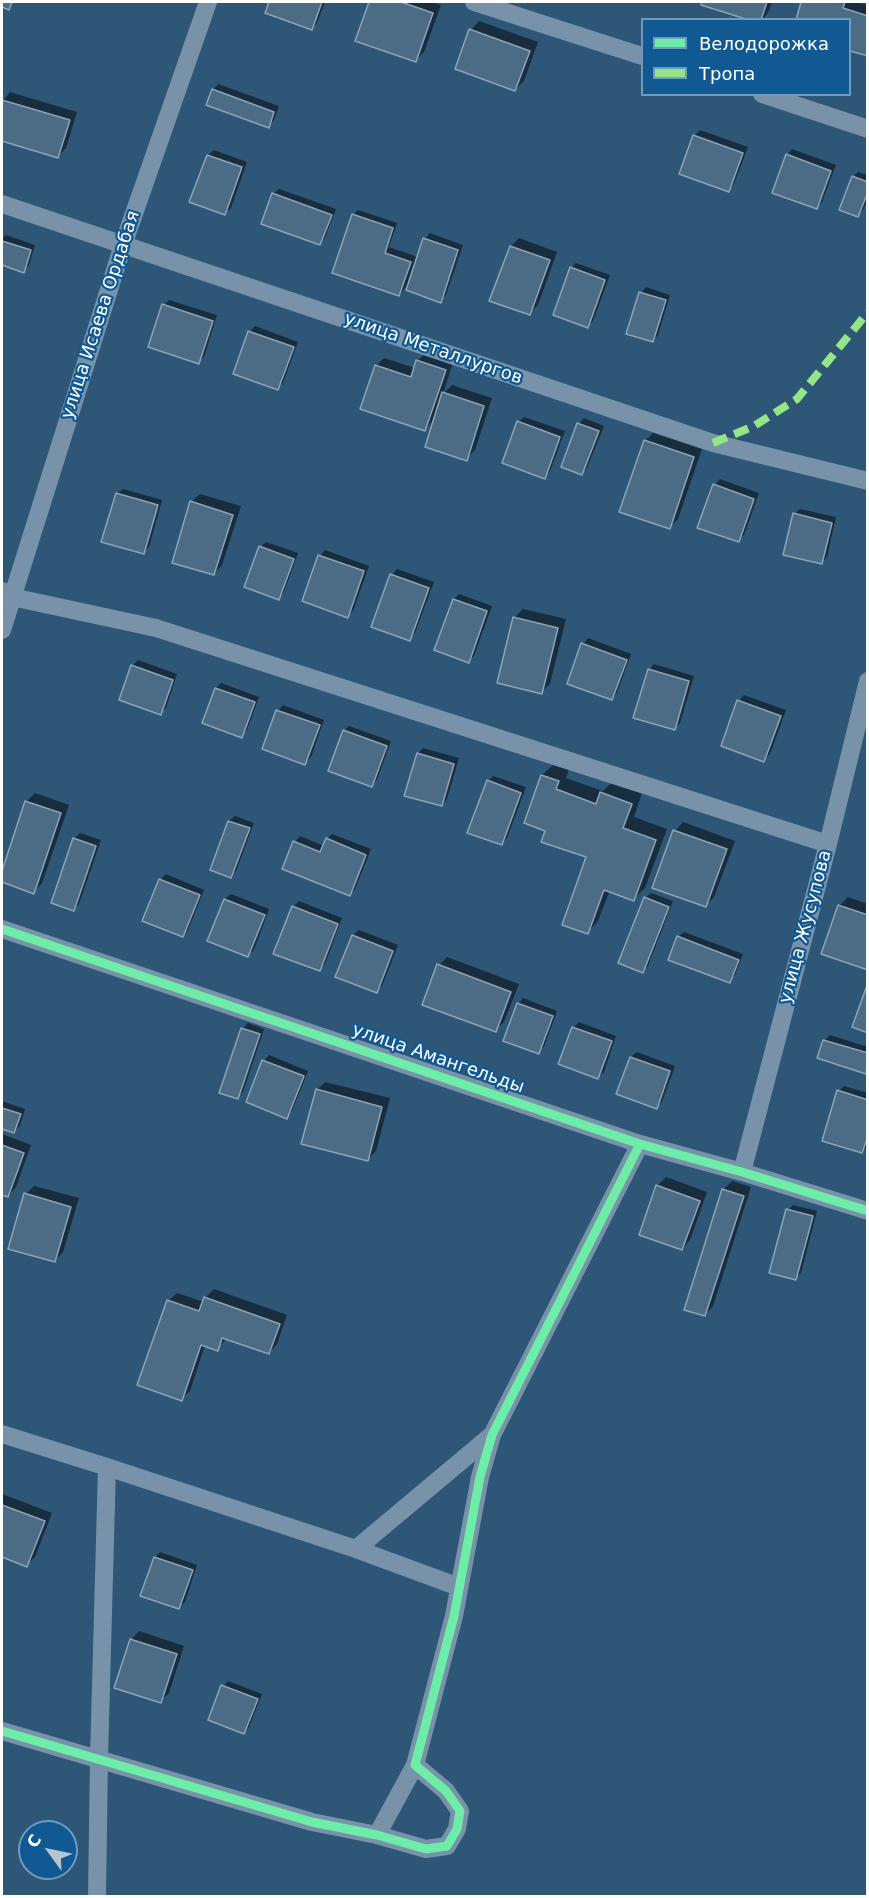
<!DOCTYPE html>
<meta charset="utf-8">
<style>
body{margin:0}
#map{position:relative;width:869px;height:1898px;overflow:hidden;background:#2e5676;font-family:"DejaVu Sans",sans-serif}
canvas{display:block}
.frame{position:absolute;inset:0;border:3px solid #fff;pointer-events:none}
.legend{position:absolute;left:641px;top:18px;width:210px;height:78px;box-sizing:border-box;background:#115993;border:2px solid #709bbe;margin:0;padding:8px 10px;list-style:none;font-size:18px;color:#fff}
.legend li{display:flex;align-items:center;gap:12px;height:30px}
.legend b{width:30px;border:2px solid #709bbe}
.north{position:absolute;left:18px;top:1820px;width:60px;height:60px;box-sizing:border-box;background:#115993;border:2px solid #709bbe;border-radius:50%;rotate:303deg;font-size:16px;font-weight:700;line-height:24px;text-align:center;color:#fff}
.north::after{content:'';display:block;margin:auto;width:21px;height:27px;background:#b6c4cf;clip-path:polygon(50% 0,100% 100%,50% 72%,0 100%)}
</style>
<div id="map">
<canvas width="869" height="1898"></canvas>
<div class="frame"></div>
<ul class="legend">
<li><b style="height:8px;background:#6deda7"></b>Велодорожка</li>
<li><b style="height:8px;background:#94e586"></b>Тропа</li>
</ul>
<div class="north">С</div>
</div>
<script>
const g = document.querySelector('canvas').getContext('2d');
g.lineJoin = 'round';
function paint(path, color) {
  g.fillStyle = color;
  g.fill(path, 'evenodd');
}
function shape(rows) {
  const path = new Path2D();
  for (const r of rows) {
    path.moveTo(r[0], r[1]);
    for (let i = 2; i < r.length; i += 2) path.lineTo(r[i], r[i + 1]);
  }
  return path;
}
function trace(path, color, width, dash) {
  g.strokeStyle = color;
  g.lineWidth = width;
  g.lineCap = dash ? 'butt' : 'round';
  g.setLineDash(dash || []);
  g.stroke(path);
}
function write(font, color, halo, rows, align = 'center') {
  g.font = font + ' "DejaVu Sans",sans-serif';
  g.lineWidth = 4.5;
  g.setLineDash([]);
  g.textBaseline = 'middle';
  g.strokeStyle = halo;
  g.fillStyle = color;
  for (const [text, x, y, turn = 0] of rows) {
    g.save();
    g.translate(x, y);
    g.rotate((+turn || 0) * Math.PI / 180);
    g.textAlign = isNaN(turn) ? turn : align;
    if (halo) g.strokeText(text, 0, 0);
    g.fillText(text, 0, 0);
    g.restore();
  }
}
paint(shape([
 [270,2,325,2,317,23,312,28,267,12],
 [370,2,432,2,441,5,424,52,416,60,357,40],
 [703,2,772,2,768,13,762,20,754,20,702,4],
 [803,2,856,2,868,5,868,55,850,49,850,20,797,20],
 [479,21,538,42,524,81,515,90,471,30],
 [218,84,279,106,274,120,268,126,213,90],
 [10,92,77,112,66,148,58,156,2,139,2,102],
 [700,130,748,147,734,184,729,190,681,173,695,135],
 [792,149,836,165,822,202,817,207,787,155],
 [214,150,247,162,231,208,225,213,191,201,208,155],
 [858,172,868,175,868,199,863,210,858,215,853,177],
 [279,189,336,209,325,238,320,244,273,194],
 [358,210,397,223,389,247,418,257,425,239,430,233,463,245,446,295,440,301,409,284,399,295,353,215],
 [6,235,35,245,29,265,23,271,2,264,2,239],
 [519,238,557,252,538,305,529,313,511,246],
 [576,263,610,275,593,321,588,326,571,268],
 [646,287,670,295,658,335,652,341,641,293],
 [169,300,217,315,204,357,198,362,164,305],
 [255,326,298,342,283,383,278,388,249,332],
 [426,353,453,362,443,394,452,385,492,398,475,450,466,459,435,419,425,429,376,366,384,358,415,368,417,361],
 [524,417,565,431,550,471,544,477,518,422],
 [584,418,604,426,587,468,582,473,579,424],
 [653,433,702,449,678,519,669,527,645,441],
 [720,479,759,493,744,535,738,541,699,527,715,485],
 [123,489,162,500,149,547,143,553,117,494],
 [200,494,241,506,222,565,214,574,191,502],
 [800,509,836,517,827,557,821,563,794,514],
 [266,542,298,553,284,592,279,598,260,547],
 [325,550,369,566,353,611,347,616,304,600,320,556],
 [397,569,434,582,415,633,409,639,392,575],
 [459,594,492,606,474,656,468,661,454,599],
 [523,609,566,619,550,684,541,692,514,618],
 [588,638,631,654,617,693,612,699,583,644],
 [138,660,177,674,166,708,161,713,132,666],
 [654,664,694,676,680,723,675,728,649,670],
 [221,683,259,697,247,730,241,736,216,688],
 [744,695,786,710,770,754,764,760,739,701],
 [283,705,324,720,311,757,305,763,278,711],
 [349,726,391,741,377,780,371,785,344,731],
 [423,748,459,758,447,799,442,805,418,754],
 [554,764,569,769,566,778,603,791,612,782,642,793,634,817,667,829,645,888,634,899,610,890,598,921,587,933,588,856,547,830,526,822,542,775],
 [493,776,526,787,507,838,502,844,488,781],
 [35,793,69,805,42,883,34,892,2,881,2,875,26,802],
 [235,816,254,823,236,871,231,876,212,869,229,821],
 [683,822,735,841,714,897,706,905,675,831],
 [80,833,101,840,79,904,74,909,74,839],
 [332,834,371,849,355,889,350,894,295,842,300,836,324,846,327,839],
 [166,874,204,890,188,930,183,936,160,880],
 [651,893,673,901,648,966,643,971,645,898],
 [231,894,269,909,254,950,248,955,209,940,225,899],
 [848,897,868,904,868,968,839,906],
 [299,901,342,918,325,964,319,970,293,907],
 [359,930,398,945,382,986,376,991,337,976,353,935],
 [684,932,743,954,735,975,729,981,678,937],
 [447,957,519,984,504,1022,495,1030,439,965],
 [523,998,557,1011,544,1047,538,1052,518,1004],
 [579,1022,616,1036,604,1072,598,1077,573,1028],
 [248,1023,264,1029,243,1092,238,1097,242,1029],
 [830,1035,868,1047,868,1070,866,1072,824,1041],
 [637,1052,675,1066,662,1102,656,1107,618,1094,631,1057],
 [269,1055,308,1071,292,1111,286,1117,264,1061],
 [325,1082,390,1098,376,1151,367,1160,317,1090],
 [844,1086,868,1093,868,1145,862,1152,839,1091],
 [2,1101,25,1109,20,1126,14,1131,2,1127],
 [2,1134,31,1145,16,1187,8,1196,2,1193],
 [666,1177,707,1192,690,1240,682,1249,657,1186],
 [732,1181,751,1187,713,1306,705,1315,723,1190],
 [34,1186,79,1198,63,1252,55,1260,26,1194],
 [793,1205,817,1211,801,1273,795,1278,788,1210],
 [214,1289,287,1315,277,1344,269,1353,227,1338,217,1349,205,1345,190,1391,181,1399,168,1301,177,1293,204,1302,205,1298],
 [2,1494,52,1513,35,1557,27,1565,2,1556],
 [160,1552,197,1565,185,1602,179,1607,155,1558],
 [139,1631,184,1646,169,1693,161,1701,131,1640],
 [228,1681,262,1694,249,1727,244,1732,223,1686]
]), '#0007');
const building = shape([
 [2,2,12,2,9,10,2,7,2,2],
 [269,2,322,2,312,30,265,13,269,2],
 [369,2,401,2,433,13,416,62,355,41,369,2],
 [702,2,767,2,761,20,749,20,701,5,702,2],
 [801,2,845,2,843,8,868,16,868,56,850,51,850,20,796,20,801,2],
 [469,29,530,51,515,91,455,69,469,29],
 [212,89,274,112,269,128,206,105,212,89],
 [2,100,70,120,58,158,2,141,2,100],
 [693,135,743,153,729,192,679,174,693,135],
 [786,154,831,171,817,209,772,193,786,154],
 [207,155,242,167,225,215,189,202,207,155],
 [852,176,868,182,868,192,858,217,839,210,852,176],
 [272,193,332,215,320,245,261,224,272,193],
 [352,214,393,228,385,253,411,262,399,296,332,273,352,214],
 [423,238,458,250,441,303,406,290,423,238],
 [2,241,31,250,24,273,2,265,2,241],
 [510,246,550,260,530,315,489,301,510,246],
 [570,267,605,280,588,328,553,315,570,267],
 [639,292,666,300,653,342,626,334,639,292],
 [162,304,213,321,199,364,148,347,162,304],
 [248,331,294,347,278,390,233,374,248,331],
 [416,360,446,370,425,431,360,409,375,365,411,377,416,360],
 [442,392,484,406,467,461,425,447,442,392],
 [517,421,560,437,545,479,502,463,517,421],
 [577,423,599,431,582,475,561,467,577,423],
 [644,440,694,457,670,529,619,512,644,440],
 [713,484,754,499,739,542,697,528,713,484],
 [116,493,158,505,144,554,101,542,116,493],
 [190,501,233,515,214,575,172,563,190,501],
 [793,513,832,523,822,564,783,555,793,513],
 [259,546,294,559,279,600,244,587,259,546],
 [318,555,364,571,348,618,302,601,318,555],
 [390,574,429,588,410,641,371,627,390,574],
 [453,599,487,611,469,663,434,650,453,599],
 [513,617,558,628,542,694,497,683,513,617],
 [581,643,627,660,612,700,567,684,581,643],
 [131,665,173,680,161,715,119,700,131,665],
 [648,669,689,681,675,730,633,718,648,669],
 [215,688,255,702,242,738,202,723,215,688],
 [737,700,781,716,764,762,721,746,737,700],
 [276,710,320,725,305,765,262,749,276,710],
 [343,730,387,746,372,787,328,771,343,730],
 [417,753,454,764,442,806,404,796,417,753],
 [541,775,559,781,556,789,596,804,600,792,632,804,623,828,656,840,634,901,604,890,588,934,562,925,586,857,541,842,545,831,524,823,541,775],
 [487,780,521,793,502,845,467,833,487,780],
 [25,801,61,813,34,894,2,882,2,871,25,801],
 [228,821,250,828,231,878,210,870,228,821],
 [673,830,727,849,706,907,652,888,673,830],
 [73,838,96,846,74,911,51,903,73,838],
 [326,838,366,855,350,896,282,869,293,841,320,852,326,838],
 [159,879,200,895,183,937,142,921,159,879],
 [644,897,669,907,643,973,618,963,644,897],
 [224,899,265,915,248,957,207,941,224,899],
 [838,905,868,915,868,970,821,954,838,905],
 [292,906,338,924,320,971,273,954,292,906],
 [352,935,393,951,377,993,335,977,352,935],
 [677,936,739,960,730,983,668,960,677,936],
 [437,964,511,992,496,1032,422,1005,437,964],
 [866,988,868,989,868,1033,852,1027,866,988],
 [517,1003,553,1016,539,1054,503,1041,517,1003],
 [572,1027,612,1041,598,1079,558,1064,572,1027],
 [241,1028,260,1034,238,1099,219,1093,241,1028],
 [823,1040,868,1053,866,1074,817,1058,823,1040],
 [630,1057,670,1071,657,1109,616,1094,630,1057],
 [262,1060,304,1076,287,1119,246,1102,262,1060],
 [316,1089,382,1107,368,1161,301,1144,316,1089],
 [837,1090,868,1100,868,1136,862,1153,822,1141,837,1090],
 [2,1108,21,1114,14,1133,2,1129,2,1108],
 [2,1145,24,1153,8,1197,2,1195,2,1145],
 [656,1185,700,1201,682,1250,639,1235,656,1185],
 [722,1189,744,1196,705,1316,684,1310,722,1189],
 [24,1193,71,1207,55,1262,8,1249,24,1193],
 [786,1209,813,1216,796,1280,769,1273,786,1209],
 [204,1297,280,1324,269,1354,222,1338,218,1351,201,1345,182,1401,137,1385,167,1300,199,1311,204,1297],
 [2,1505,45,1521,27,1567,2,1557,2,1505],
 [154,1557,193,1570,179,1609,140,1596,154,1557],
 [130,1639,177,1654,161,1703,114,1688,130,1639],
 [221,1685,258,1699,244,1734,208,1720,221,1685]
]);
paint(building, '#4c6b85');
trace(building, '#8ca4b6', 1.5);
trace(shape([
 [474,2,642,56],
 [762,94,868,129],
 [2,204,713,443,868,481],
 [2,591,12,597,156,628,828,844],
 [2,630,123,245,208,2],
 [2,929,640,1144,742,1172,868,1211],
 [742,1172,828,844,868,681],
 [2,1434,107,1467,99,1758,97,1896],
 [107,1467,356,1549,459,1587],
 [356,1549,492,1435],
 [2,1731,312,1822,377,1835,426,1849,447,1846,457,1829,460,1811,446,1791,415,1765,454,1616,480,1477,492,1435,640,1144],
 [377,1835,415,1765]
]), '#7792a9', 18);
trace(shape([
 [713,443,754,426,797,399,868,312]
]), '#94e586', 8, [15, 8]);
trace(shape([
 [2,929,640,1144,742,1172,868,1211],
 [2,1731,312,1822,377,1835,426,1849,447,1846,457,1829,460,1811,446,1791,415,1765,454,1616,480,1477,492,1435,640,1144]
]), '#6deda7', 9);
write('18px', '#fff', '#115993', [
 ["улица Исаева Ордабая",101,315,-72],
 ["улица Металлургов",433,349,19],
 ["улица Жусупова",806,927,-75],
 ["улица Амангельды",438,1059,19]
]);
</script>
